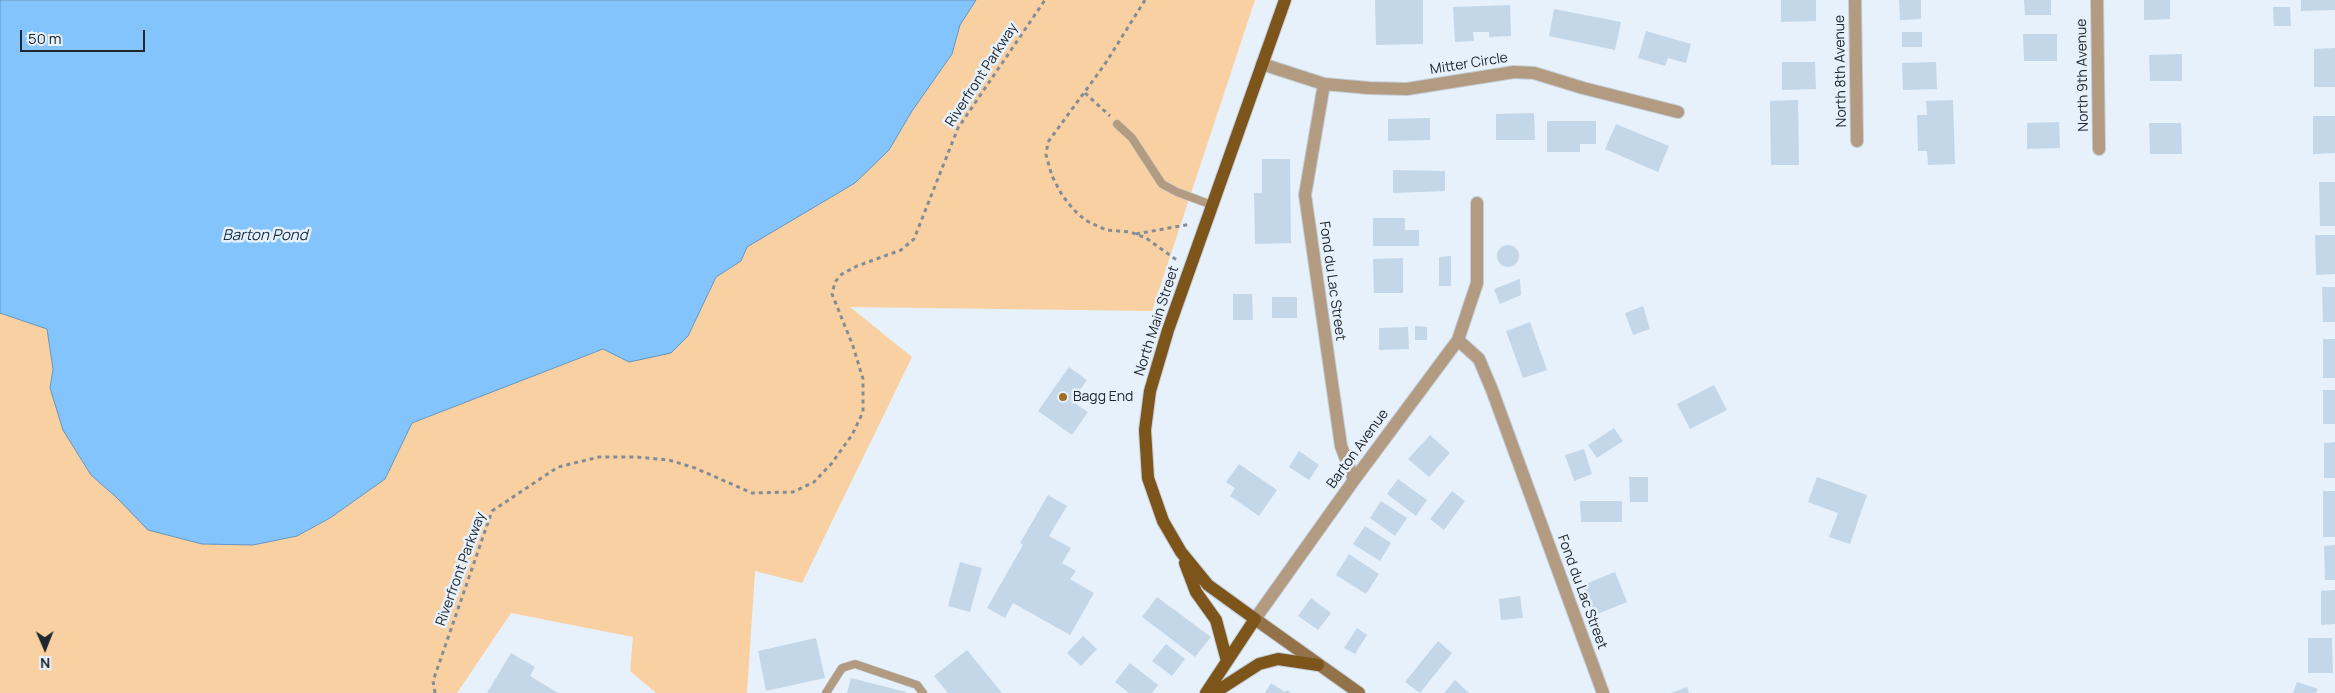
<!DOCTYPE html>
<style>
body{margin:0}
#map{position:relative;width:2335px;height:693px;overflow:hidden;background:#e6f1fc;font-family:Manrope,sans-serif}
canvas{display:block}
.north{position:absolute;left:20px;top:623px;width:50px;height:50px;-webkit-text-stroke:4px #e6f1fc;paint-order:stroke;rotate:179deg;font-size:14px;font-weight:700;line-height:20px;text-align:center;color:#20272e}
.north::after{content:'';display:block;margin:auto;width:18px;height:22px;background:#20272e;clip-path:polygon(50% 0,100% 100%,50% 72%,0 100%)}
.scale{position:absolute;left:20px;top:30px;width:125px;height:22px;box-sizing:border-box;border:2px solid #20272e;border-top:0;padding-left:6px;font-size:15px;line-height:18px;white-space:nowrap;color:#20272e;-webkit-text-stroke:4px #e6f1fc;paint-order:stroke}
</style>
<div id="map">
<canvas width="2335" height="693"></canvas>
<div class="north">N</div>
<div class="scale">50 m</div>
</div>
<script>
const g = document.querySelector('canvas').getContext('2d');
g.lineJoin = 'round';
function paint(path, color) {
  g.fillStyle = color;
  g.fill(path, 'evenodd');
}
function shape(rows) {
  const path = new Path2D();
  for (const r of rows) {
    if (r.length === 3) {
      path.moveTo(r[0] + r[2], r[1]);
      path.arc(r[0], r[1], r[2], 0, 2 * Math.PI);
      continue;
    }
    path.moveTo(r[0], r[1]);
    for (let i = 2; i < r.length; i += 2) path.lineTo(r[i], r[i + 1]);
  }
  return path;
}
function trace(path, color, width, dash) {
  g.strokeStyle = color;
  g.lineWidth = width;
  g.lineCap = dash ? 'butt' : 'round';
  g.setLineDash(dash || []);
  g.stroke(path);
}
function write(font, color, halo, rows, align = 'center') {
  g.font = font + ' Manrope,sans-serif';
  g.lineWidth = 5;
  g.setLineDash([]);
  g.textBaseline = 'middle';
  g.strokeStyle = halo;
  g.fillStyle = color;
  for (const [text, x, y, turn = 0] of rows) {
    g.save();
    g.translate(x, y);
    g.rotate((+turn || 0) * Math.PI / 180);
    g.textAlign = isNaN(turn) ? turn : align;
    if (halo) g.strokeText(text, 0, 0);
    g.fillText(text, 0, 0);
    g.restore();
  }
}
paint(shape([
 [976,0,1255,0,1152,311,850,307,912,357,802,583,755,571,747,693,656,693,630,671,633,637,511,613,457,693,0,693,0,313,47,329,53,369,50,388,91,475,117,498,297,536,330,518,385,479,412,423,603,349,629,362,688,336,716,277,741,261,747,247,889,150,912,111,952,54,960,24]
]), '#f8d0a1');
const water = shape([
 [0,0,976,0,960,25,952,54,912,111,889,150,855,183,747,247,741,261,716,277,688,336,671,353,629,362,603,349,412,423,385,479,330,518,297,536,253,545,202,544,148,530,117,498,91,475,63,430,50,388,53,369,47,329,0,313,0,0]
]);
paint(water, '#84c4fd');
trace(water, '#6695bf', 1);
paint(shape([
 [1375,0,1423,0,1423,44,1376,45],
 [1781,0,1816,0,1816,21,1781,22],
 [1899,0,1921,0,1921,19,1900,20],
 [2024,0,2051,0,2051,15,2025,15],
 [2144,0,2170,0,2170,19,2144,20],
 [2301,0,2335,0,2335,10,2301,11],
 [1510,5,1511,36,1489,37,1489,32,1473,32,1474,41,1455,42,1453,7],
 [2273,7,2290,7,2291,26,2274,26],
 [1554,9,1621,22,1615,50,1549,36],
 [1646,31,1691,44,1686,63,1668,58,1665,66,1638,58],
 [1902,32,1922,32,1922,47,1902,47],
 [2023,34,2057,34,2057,61,2024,61],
 [2335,48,2335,87,2314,87,2314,49],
 [2182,54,2182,81,2150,81,2149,55],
 [1782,62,1815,62,1816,89,1782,90],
 [1936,62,1937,89,1903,90,1902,63],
 [1798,100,1799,165,1771,165,1770,101],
 [1953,100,1955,164,1928,165,1927,151,1918,151,1917,115,1927,115,1926,101],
 [1534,113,1535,140,1496,140,1496,114],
 [2313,116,2335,116,2335,153,2313,154],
 [1430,118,1430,140,1388,141,1388,119],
 [1547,121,1596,121,1596,144,1580,144,1580,152,1547,152],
 [2059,122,2060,148,2027,149,2027,123],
 [2149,123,2181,123,2182,154,2150,154],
 [1616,124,1669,146,1658,172,1605,149],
 [1262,159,1290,159,1291,243,1255,244,1254,193,1262,193],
 [1393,170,1445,171,1445,191,1393,193],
 [2319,182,2335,182,2335,226,2320,226],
 [1373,218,1405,218,1405,230,1419,230,1419,246,1373,246],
 [2315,235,2335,235,2335,274,2316,275],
 [1508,256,11],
 [1451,256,1451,286,1439,286,1439,257],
 [1403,258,1403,293,1374,293,1373,259],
 [1520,279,1521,295,1500,304,1494,289],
 [2322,287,2335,287,2335,322,2323,322],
 [1233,294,1252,294,1253,320,1233,320],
 [1272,297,1297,297,1297,318,1272,318],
 [1643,306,1650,329,1633,335,1625,313],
 [1530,322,1547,370,1523,378,1506,331],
 [1415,326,1427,327,1427,340,1415,340],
 [1408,327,1409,349,1379,350,1379,328],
 [2323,339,2335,339,2335,378,2323,378],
 [1069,367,1087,380,1072,401,1088,412,1072,435,1038,411],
 [1714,385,1727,410,1690,429,1677,404],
 [2323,390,2335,390,2335,424,2323,424],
 [1614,428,1623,441,1597,458,1588,445],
 [1430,435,1450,453,1429,477,1408,459],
 [2335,442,2335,478,2324,478,2324,443],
 [1584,449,1592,474,1574,481,1565,455],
 [1299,451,1319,465,1309,480,1289,467],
 [1239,464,1277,490,1259,516,1230,496,1235,488,1226,482],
 [1629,477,1648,477,1648,502,1630,502],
 [1817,477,1867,495,1850,544,1829,537,1838,513,1808,502],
 [1398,479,1427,500,1416,516,1387,494],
 [1452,491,1465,501,1444,530,1430,519],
 [2323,491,2335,491,2335,537,2323,537],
 [1048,495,1067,506,1049,536,1071,548,1062,563,1076,571,1070,579,1094,593,1070,635,1013,603,1005,618,987,608,1023,545,1020,543],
 [1381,501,1407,518,1395,536,1370,518],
 [1580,501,1622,501,1622,522,1581,522],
 [1365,526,1391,543,1380,561,1353,544],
 [2335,545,2335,580,2325,580,2324,546],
 [1349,554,1379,574,1366,594,1336,575],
 [960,562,982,568,970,612,948,606],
 [1615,572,1627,602,1595,615,1583,585],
 [2335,590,2335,624,2321,625,2321,591],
 [1520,596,1523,618,1501,620,1499,599],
 [1157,597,1211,637,1195,657,1142,617],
 [1311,598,1331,613,1318,630,1298,616],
 [1357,628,1367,635,1355,654,1344,648],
 [1083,636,1097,649,1081,666,1067,653],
 [816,638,825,678,766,691,758,651],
 [2308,638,2332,638,2333,673,2308,673],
 [1438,641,1452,653,1420,693,1405,682],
 [1166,644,1185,659,1172,676,1152,661],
 [967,650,1002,693,948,693,934,676],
 [511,653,535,667,530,676,558,693,487,693],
 [1130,663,1158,685,1152,693,1129,693,1115,682],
 [851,678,906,692,906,693,847,693],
 [1455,680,1469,693,1444,693],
 [2297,682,2318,689,2316,693,2293,693],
 [1271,683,1285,692,1287,690,1291,693,1265,693],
 [1687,687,1689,693,1671,693]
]), '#c4d7e8');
const lane = shape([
 [1117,124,1132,138,1162,184,1177,192,1212,205],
 [826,693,842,668,855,664,917,685,923,693]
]);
const street = shape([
 [1855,0,1857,141],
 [2097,0,2099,149],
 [1262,64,1324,84,1369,88,1407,89,1514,72,1534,73,1583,88,1678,112],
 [1324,84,1305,195,1341,446,1354,480],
 [1458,340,1479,359,1492,390,1603,693],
 [1255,619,1354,480,1458,340,1477,283,1477,203]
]);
const secondary = shape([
 [1255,619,1359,693]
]);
const primary = shape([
 [1185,563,1196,592,1216,620,1227,661],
 [1206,693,1255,619,1208,585,1181,552,1163,521,1148,478,1145,430,1150,391,1168,330,1285,0],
 [1214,693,1259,664,1278,659,1318,665]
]);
trace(lane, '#c2cdd7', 9);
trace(street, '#c2cdd7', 14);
trace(secondary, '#c2cdd7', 14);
trace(primary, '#c2cdd7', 14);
trace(shape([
 [1145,0,1105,64,1048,142,1046,155,1052,176,1062,195,1073,209,1085,220,1106,230,1130,232,1146,238,1178,261],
 [1085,93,1110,116],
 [1136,234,1191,224],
 [435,693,433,681,492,511,558,467,599,457,637,457,669,460,695,468,752,493,793,492,814,482,832,463,852,435,863,412,863,379,853,346,832,294,835,282,842,274,857,266,901,250,914,239,958,128,1045,0]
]), '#848d96', 3, [4, 4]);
trace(lane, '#b29b80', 8);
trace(street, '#b29b80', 12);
trace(secondary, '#947249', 12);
trace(primary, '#7d551b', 12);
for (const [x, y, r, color] of [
 [1063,397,5,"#a06d24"]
]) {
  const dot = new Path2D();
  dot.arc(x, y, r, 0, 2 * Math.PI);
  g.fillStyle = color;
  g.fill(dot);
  trace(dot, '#e6f1fc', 2);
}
write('14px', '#20272e', '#e6f1fc', [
 ["Mitter Circle",1469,64,-9],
 ["North 8th Avenue",1841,71,-91],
 ["Riverfront Parkway",982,75,-57],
 ["North 9th Avenue",2083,75,-91],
 ["Fond du Lac Street",1332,281,82],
 ["North Main Street",1157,321,-72],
 ["Barton Avenue",1358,449,-54],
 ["Riverfront Parkway",461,569,-70],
 ["Fond du Lac Street",1582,592,70]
]);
write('14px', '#20272e', '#e6f1fc', [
 ["Bagg End",1073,397]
], 'left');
write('italic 15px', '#122e45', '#e6f1fc', [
 ["Barton Pond",265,236]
]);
</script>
